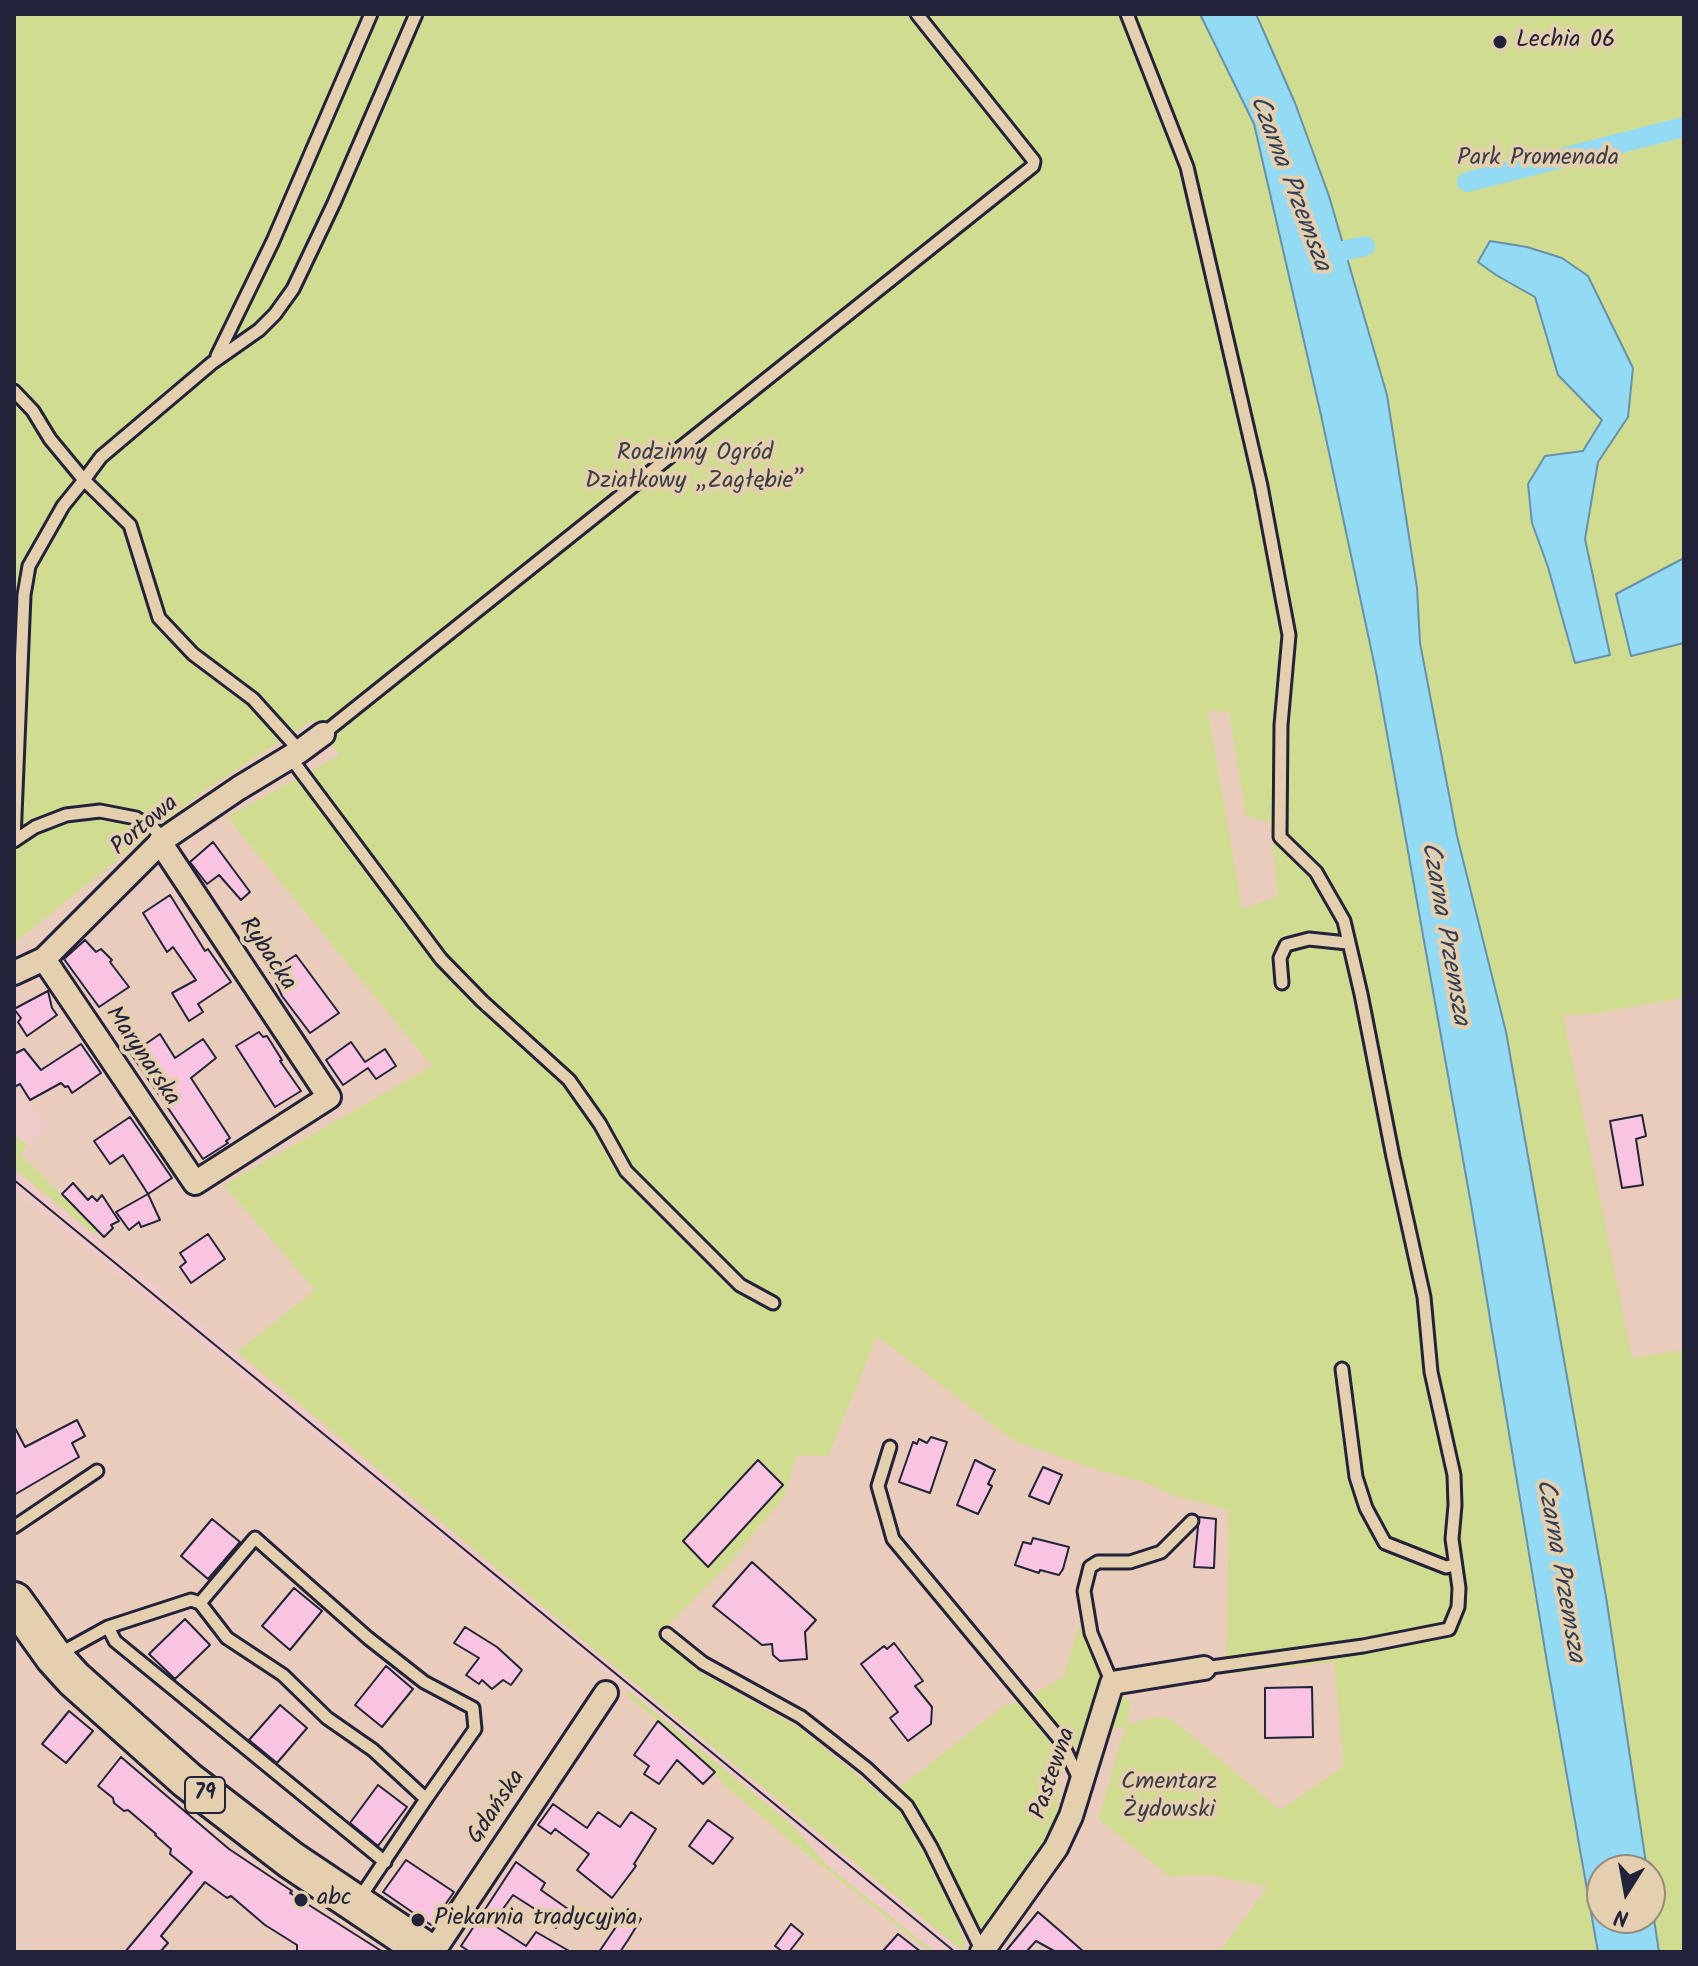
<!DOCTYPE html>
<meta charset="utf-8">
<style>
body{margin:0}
#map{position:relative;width:1698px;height:1966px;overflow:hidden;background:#eaccbd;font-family:Kalam,sans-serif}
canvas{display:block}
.frame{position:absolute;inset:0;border:16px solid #22223b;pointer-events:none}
.north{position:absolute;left:1586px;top:1854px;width:80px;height:80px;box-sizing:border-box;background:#e4cfae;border:2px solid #968a80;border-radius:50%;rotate:191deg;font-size:22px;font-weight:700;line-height:32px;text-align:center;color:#22223b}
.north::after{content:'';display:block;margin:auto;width:28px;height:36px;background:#22223b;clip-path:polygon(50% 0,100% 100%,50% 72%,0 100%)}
</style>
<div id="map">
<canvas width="1698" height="1966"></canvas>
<div class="frame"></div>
<div class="north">N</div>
</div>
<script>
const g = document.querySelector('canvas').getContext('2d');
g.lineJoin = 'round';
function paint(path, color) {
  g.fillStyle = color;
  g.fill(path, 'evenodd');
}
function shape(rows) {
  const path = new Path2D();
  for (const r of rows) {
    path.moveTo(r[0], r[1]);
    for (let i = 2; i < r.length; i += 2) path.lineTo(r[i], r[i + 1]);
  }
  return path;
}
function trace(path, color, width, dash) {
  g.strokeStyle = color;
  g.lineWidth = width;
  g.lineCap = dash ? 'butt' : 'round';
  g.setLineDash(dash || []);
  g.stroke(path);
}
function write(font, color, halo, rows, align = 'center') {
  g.font = font + ' Kalam,sans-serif';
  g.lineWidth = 8;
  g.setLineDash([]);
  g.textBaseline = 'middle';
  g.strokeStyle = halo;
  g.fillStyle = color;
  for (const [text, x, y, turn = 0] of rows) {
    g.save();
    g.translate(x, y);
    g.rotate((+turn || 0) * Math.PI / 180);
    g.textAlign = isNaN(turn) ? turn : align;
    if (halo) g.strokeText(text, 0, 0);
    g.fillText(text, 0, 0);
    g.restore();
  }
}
paint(shape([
 [14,1087,32,1104,48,1128,27,1145,14,1134],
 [14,1169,634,1683,964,1952,935,1952,829,1867,790,1823,775,1810,14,1190]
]), '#eecac8');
paint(shape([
 [14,14,1200,14,1254,124,1321,415,1376,672,1471,1204,1548,1668,1598,1952,1219,1952,1268,1887,1212,1875,1169,1876,1098,1819,1126,1726,1102,1732,1074,1747,1034,1694,1063,1677,1079,1627,1112,1683,1131,1703,1127,1725,1153,1717,1172,1719,1280,1810,1344,1766,1334,1662,1226,1674,1229,1510,1170,1494,1146,1483,1096,1469,1014,1441,877,1336,828,1456,797,1455,784,1496,731,1562,658,1635,697,1670,804,1731,888,1801,899,1788,1003,1706,1018,1703,1049,1741,1061,1774,1056,1822,1035,1866,985,1933,969,1917,957,1924,965,1944,964,1952,634,1683,237,1352,315,1290,224,1185,432,1066,227,817,340,755,313,720,205,790,14,943],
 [1208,711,1229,712,1246,816,1270,823,1278,896,1242,909],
 [1256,14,1684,14,1684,999,1681,998,1592,1014,1563,1015,1632,1358,1684,1350,1684,1952,1659,1952,1650,1893,1650,1870,1647,1870,1607,1603,1506,1032,1457,836,1420,643,1417,588,1387,395,1329,196,1295,103],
 [14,1134,27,1145,21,1155,98,1231,94,1234,14,1169],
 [629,1691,790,1823,829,1867,935,1952,930,1952,788,1839,721,1782,714,1772,673,1733,625,1694]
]), '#d0dc8f');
const water = shape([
 [1200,14,1256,14,1295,103,1329,196,1387,395,1417,588,1420,643,1457,836,1506,1032,1607,1603,1647,1870,1602,1870,1602,1918,1650,1918,1650,1893,1659,1952,1598,1952,1548,1668,1471,1204,1376,672,1321,415,1254,124,1200,14],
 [1490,241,1527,247,1562,258,1588,276,1633,368,1628,417,1598,462,1585,539,1610,655,1575,663,1548,567,1532,523,1528,484,1545,456,1583,451,1602,420,1558,375,1535,297,1496,275,1478,262,1490,241],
 [1684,558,1684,643,1631,656,1616,594,1684,558]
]);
paint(water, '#93dbf5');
trace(water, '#6691ab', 2);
trace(shape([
 [1467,182,1684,127],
 [1322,256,1365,246]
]), '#93dbf5', 20);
const building = shape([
 [213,842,250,892,241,900,219,875,207,884,190,862,213,842],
 [170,895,205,951,208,949,231,982,198,1004,203,1012,189,1021,172,993,196,980,173,947,167,952,143,913,170,895],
 [85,940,96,952,101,949,112,960,110,962,129,987,99,1007,64,959,85,940],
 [296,955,339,1013,310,1033,282,996,276,983,278,982,270,972,296,955],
 [48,991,52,1008,57,1015,27,1036,18,1022,21,1018,14,1009,48,991],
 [259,1032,263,1037,267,1036,282,1060,280,1061,301,1091,275,1107,236,1046,259,1032],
 [160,1034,175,1058,203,1039,216,1058,191,1078,230,1138,226,1141,228,1143,203,1159,131,1054,160,1034],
 [351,1042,365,1062,385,1049,396,1066,376,1079,368,1068,343,1085,326,1060,351,1042],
 [81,1044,101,1073,72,1093,68,1086,65,1087,61,1083,30,1100,20,1084,14,1087,14,1054,24,1049,41,1070,81,1044],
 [1642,1115,1646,1136,1636,1139,1643,1185,1622,1188,1610,1121,1642,1115],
 [130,1117,172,1178,148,1194,123,1155,110,1164,94,1141,130,1117],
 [73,1183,88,1200,92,1196,97,1201,102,1195,119,1221,111,1225,113,1228,104,1237,62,1194,73,1183],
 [148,1194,160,1220,141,1227,139,1222,129,1230,116,1212,148,1194],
 [208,1234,225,1259,191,1283,180,1267,186,1262,180,1253,208,1234],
 [77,1420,85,1436,72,1443,79,1457,14,1495,14,1426,25,1447,77,1420],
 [931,1437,947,1442,930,1493,899,1482,913,1442,917,1444,919,1439,927,1443,931,1437],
 [758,1460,783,1485,708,1567,683,1541,758,1460],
 [975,1460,995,1470,988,1484,992,1486,978,1514,957,1505,975,1460],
 [1043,1467,1062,1475,1049,1504,1029,1496,1043,1467],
 [1199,1517,1216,1519,1214,1568,1194,1567,1199,1517],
 [212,1519,240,1542,208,1579,181,1556,212,1519],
 [1033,1538,1069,1547,1063,1569,1059,1575,1040,1570,1039,1573,1015,1565,1023,1542,1031,1544,1033,1538],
 [752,1562,816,1620,805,1632,807,1659,780,1661,773,1655,772,1644,762,1645,713,1606,752,1562],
 [294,1588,322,1611,290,1650,262,1626,294,1588],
 [185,1619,210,1645,175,1679,149,1654,185,1619],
 [465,1627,497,1647,522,1670,511,1685,503,1680,492,1689,482,1680,479,1684,466,1675,479,1658,454,1643,465,1627],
 [894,1643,923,1681,915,1686,932,1707,931,1724,908,1741,890,1718,898,1712,861,1664,884,1646,887,1649,894,1643],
 [386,1666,413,1689,382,1727,355,1705,386,1666],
 [1312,1687,1313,1737,1265,1738,1265,1688,1312,1687],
 [280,1705,307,1728,277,1763,249,1740,280,1705],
 [69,1711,93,1731,66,1763,42,1744,69,1711],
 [658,1721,715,1772,703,1784,677,1760,659,1784,644,1774,649,1766,634,1755,658,1721],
 [121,1757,229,1849,292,1891,290,1893,383,1952,297,1951,297,1945,265,1925,231,1896,227,1898,205,1882,161,1936,168,1943,160,1952,125,1952,192,1872,170,1854,171,1849,155,1835,156,1834,128,1810,124,1811,114,1803,113,1798,98,1786,121,1757],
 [378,1785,407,1807,378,1846,350,1823,378,1785],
 [553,1804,587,1828,598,1812,620,1827,631,1812,656,1829,634,1864,636,1866,612,1898,577,1870,589,1854,555,1829,551,1834,538,1825,553,1804],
 [708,1820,733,1838,713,1864,689,1846,708,1820],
 [406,1860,454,1892,431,1925,383,1892,406,1860],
 [516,1862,545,1883,541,1890,568,1909,556,1928,536,1914,538,1911,513,1895,492,1924,526,1946,536,1932,571,1952,470,1952,461,1946,516,1862],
 [628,1909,641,1919,628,1940,620,1952,599,1952,628,1909],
 [1038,1912,1059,1930,1084,1952,1056,1952,1036,1941,1026,1952,1005,1952,1038,1912],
 [791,1924,803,1934,789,1952,783,1952,775,1946,791,1924],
 [898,1934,921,1952,882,1952,898,1934]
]);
paint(building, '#f8c4e1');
trace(building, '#22223b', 2);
const service = shape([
 [1127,14,1187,167,1261,486,1289,635,1281,725,1280,837,1316,872,1344,921,1361,994,1393,1157,1424,1297,1431,1372,1454,1475,1455,1505,1452,1539,1459,1588,1458,1607,1449,1629,1363,1646,1204,1668],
 [217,356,273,241,371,14],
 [14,391,33,411,50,439,84,480,101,457,212,363,259,330,275,314,293,289,334,203,416,14],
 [323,734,1033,166,1034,161,917,14],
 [290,757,441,959,482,1001,569,1080,600,1124,626,1171,740,1285,773,1303],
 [14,840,24,595,29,566,63,506,84,480,130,525,159,618,193,654,253,699,300,751],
 [14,841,35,827,66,815,100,811,136,818,153,828,164,839],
 [1282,983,1280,958,1286,945,1309,939,1347,943],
 [1342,1369,1356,1477,1366,1508,1385,1543,1446,1567,1454,1565],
 [890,1447,878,1486,893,1539,1061,1741,1080,1781],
 [14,1527,97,1471],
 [200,1603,255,1538,368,1638,424,1682,473,1708,475,1729,426,1799],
 [108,1627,115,1641,385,1862],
 [667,1634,703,1663,801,1717,866,1768,907,1806,931,1847,982,1951],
 [59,1654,108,1627,191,1600,200,1603,227,1638,283,1675,327,1718,373,1750,426,1799,359,1899],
 [1112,1683,1091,1633,1084,1591,1090,1567,1098,1562,1130,1562,1161,1552,1192,1521]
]);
const minor = shape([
 [44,959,195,1183,329,1097,160,842],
 [14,973,44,959,164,839,239,788,300,751,323,734],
 [433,1952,606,1693],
 [982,1952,1056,1848,1071,1816,1112,1683,1204,1668]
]);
const primary = shape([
 [14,1601,54,1657,74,1679,187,1780,291,1860,428,1952]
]);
trace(service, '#22223b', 17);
trace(minor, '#22223b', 28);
trace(primary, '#22223b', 42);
trace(service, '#e4cfae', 11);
trace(minor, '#e4cfae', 22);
trace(primary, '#e4cfae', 36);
trace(shape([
 [14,1180,955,1952]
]), '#22223b', 2);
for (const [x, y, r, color] of [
 [1500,42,8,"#22223b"],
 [301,1900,8,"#22223b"],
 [418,1920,8,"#22223b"]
]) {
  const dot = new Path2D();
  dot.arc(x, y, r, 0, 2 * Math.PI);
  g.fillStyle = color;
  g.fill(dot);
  trace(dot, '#e4cfae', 3);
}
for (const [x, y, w] of [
 [205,1795,40]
]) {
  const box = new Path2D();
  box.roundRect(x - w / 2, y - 18, w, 36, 6);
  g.fillStyle = '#e4cfae';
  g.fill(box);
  trace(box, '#22223b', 2);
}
write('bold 22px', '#22223b', null, [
 ["79",205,1795]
]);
write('24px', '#22223b', '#e4cfae', [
 ["Lechia 06",1516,42],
 ["abc",317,1900],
 ["Piekarnia tradycyjna",434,1920]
], 'left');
write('24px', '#3c3e48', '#e4cfae', [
 ["Park Promenada",1538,160],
 ["Rodzinny Ogród",695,455],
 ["Działkowy „Zagłębie”",695,483],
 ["Cmentarz",1169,1784],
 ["Żydowski",1169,1812]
]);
write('24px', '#22223b', '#e4cfae', [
 ["Portowa",146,827,-40],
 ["Rybacka",266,955,56],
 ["Marynarska",141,1057,56],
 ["Pastewna",1055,1774,-71],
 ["Gdańska",498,1808,-56]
]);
write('italic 26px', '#333e57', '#e4cfae', [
 ["Czarna Przemsza",1288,184,69],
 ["Czarna Przemsza",1443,934,80],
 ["Czarna Przemsza",1558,1571,80]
]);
</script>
